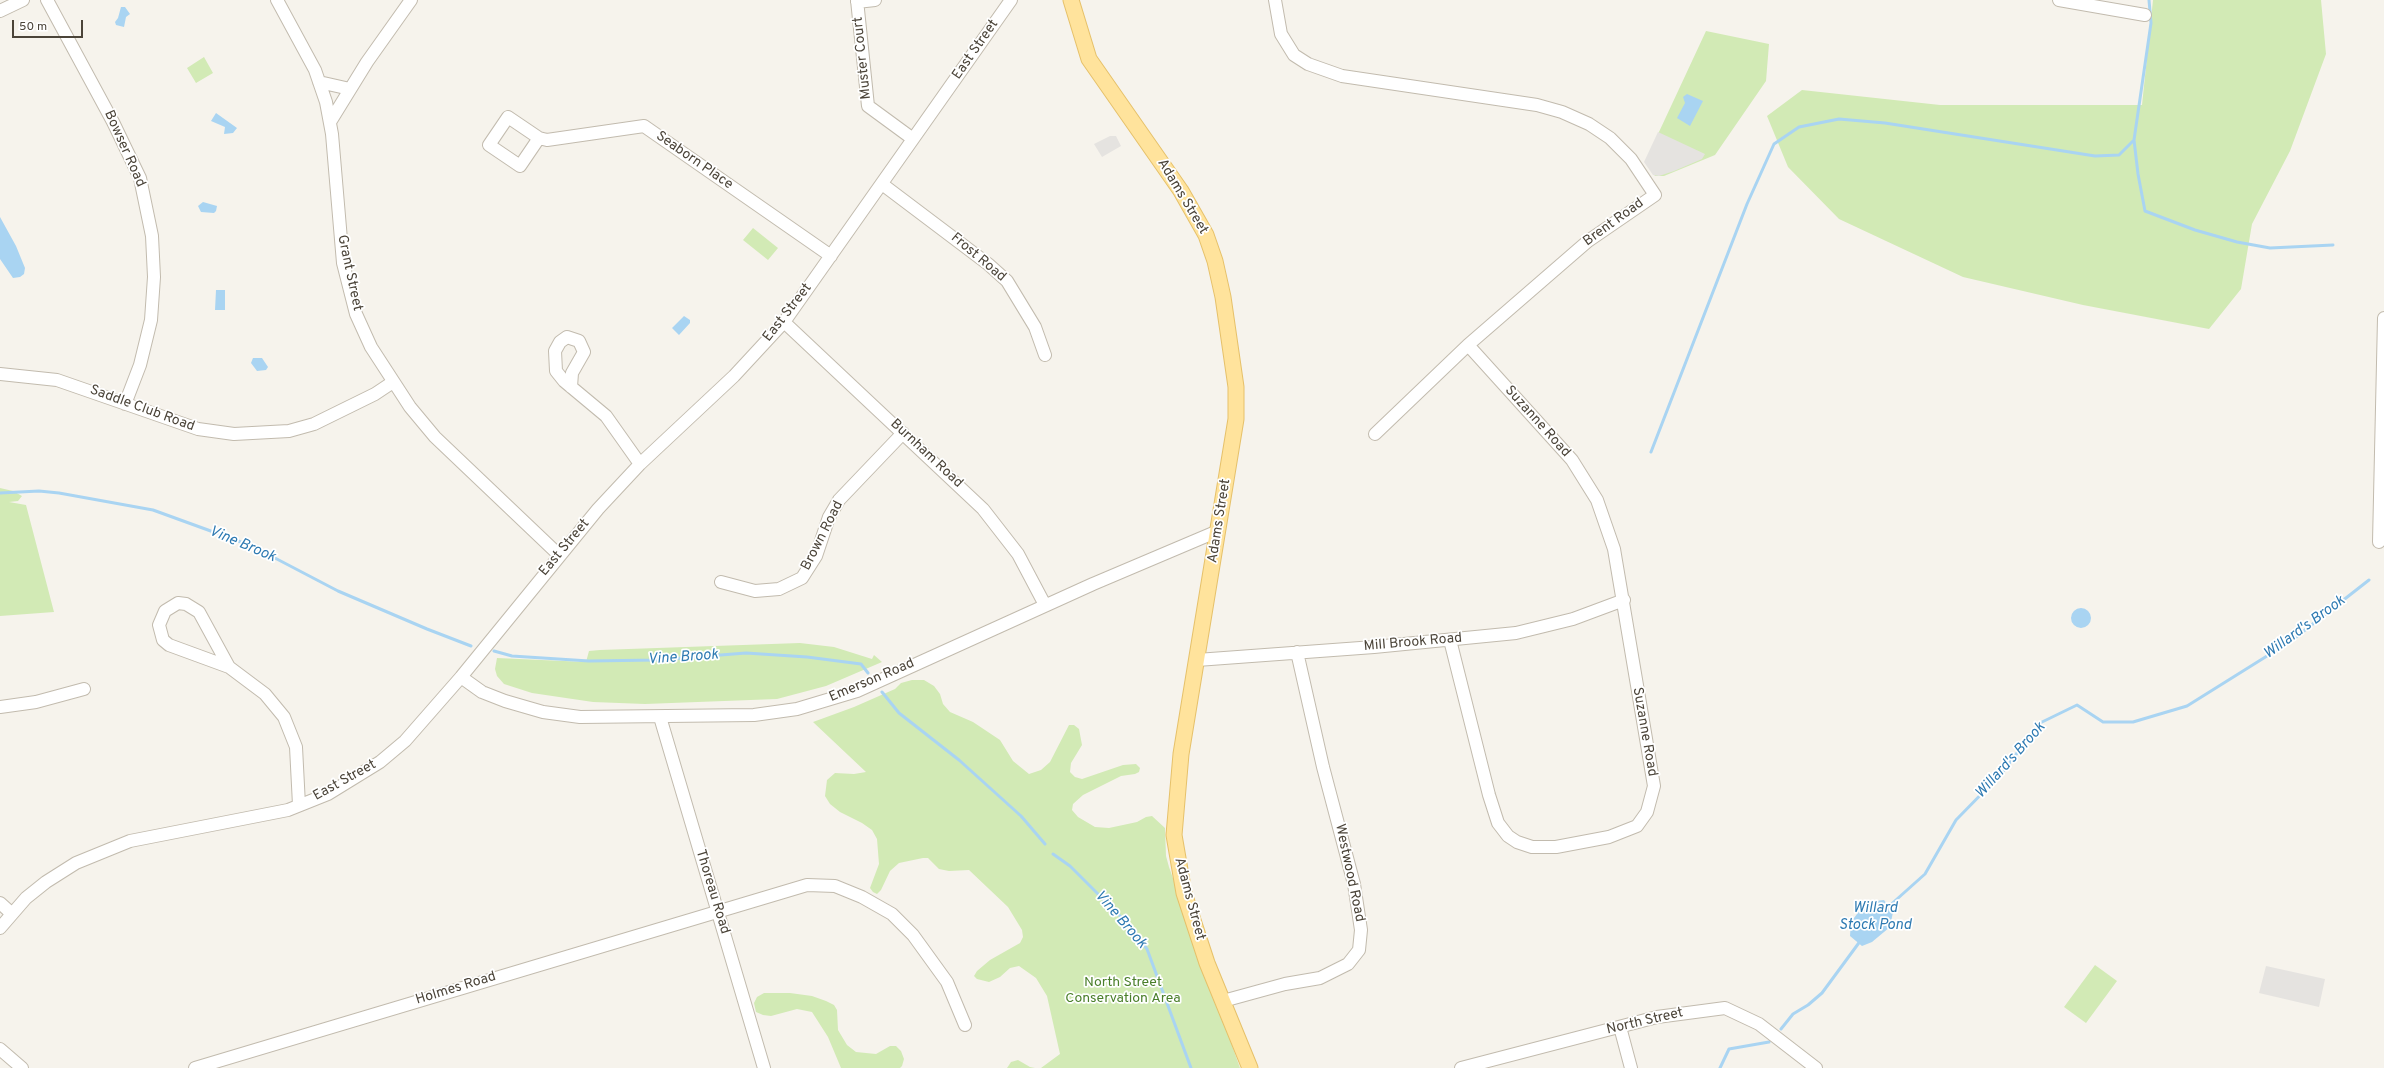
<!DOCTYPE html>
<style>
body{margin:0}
#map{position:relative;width:2384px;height:1068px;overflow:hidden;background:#f6f3ec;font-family:Overpass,sans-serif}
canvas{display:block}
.scale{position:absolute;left:12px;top:20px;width:71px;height:18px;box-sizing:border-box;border:2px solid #4b4439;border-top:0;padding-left:5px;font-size:12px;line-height:14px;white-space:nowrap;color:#4b4439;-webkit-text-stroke:3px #fff;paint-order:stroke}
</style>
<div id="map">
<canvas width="2384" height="1068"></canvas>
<div class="scale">50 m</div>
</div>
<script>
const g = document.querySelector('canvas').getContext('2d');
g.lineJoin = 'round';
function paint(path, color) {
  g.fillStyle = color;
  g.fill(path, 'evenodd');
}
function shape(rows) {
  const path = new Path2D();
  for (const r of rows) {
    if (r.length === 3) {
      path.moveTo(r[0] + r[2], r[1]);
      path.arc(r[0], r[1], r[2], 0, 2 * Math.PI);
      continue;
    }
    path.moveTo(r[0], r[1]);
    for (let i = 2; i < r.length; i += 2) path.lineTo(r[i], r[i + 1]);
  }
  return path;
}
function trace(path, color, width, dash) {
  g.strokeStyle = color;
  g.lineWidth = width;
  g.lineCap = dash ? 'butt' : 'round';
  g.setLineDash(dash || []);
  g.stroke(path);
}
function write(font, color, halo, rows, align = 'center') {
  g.font = font + ' Overpass,sans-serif';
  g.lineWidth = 3.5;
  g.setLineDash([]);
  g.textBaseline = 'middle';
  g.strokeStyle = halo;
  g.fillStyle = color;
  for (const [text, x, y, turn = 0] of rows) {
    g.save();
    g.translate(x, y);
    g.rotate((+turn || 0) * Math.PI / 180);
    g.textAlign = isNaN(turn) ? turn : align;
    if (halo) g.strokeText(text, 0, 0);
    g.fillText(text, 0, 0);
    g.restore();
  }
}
paint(shape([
 [2153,0,2321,0,2326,54,2290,151,2252,224,2241,289,2209,329,2083,305,1963,277,1839,219,1788,167,1767,116,1802,90,1940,105,2142,105],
 [1706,31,1769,44,1766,81,1715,155,1664,176,1655,176,1645,162],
 [204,57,213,73,196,83,187,68],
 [753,228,778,248,768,260,743,240],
 [0,488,13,491,22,496,18,501,9,502,26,505,54,612,0,616],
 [800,643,834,647,872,659,874,655,882,662,826,686,777,699,645,704,593,702,532,693,504,684,497,676,495,669,497,658,586,662,589,651,600,650],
 [912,680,924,680,934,686,940,694,943,704,950,712,973,722,1000,740,1013,761,1029,774,1041,770,1050,762,1069,725,1074,725,1079,729,1082,745,1071,763,1070,772,1075,777,1082,779,1123,765,1136,764,1140,768,1139,772,1135,774,1121,776,1083,795,1073,804,1072,810,1078,817,1095,827,1109,828,1137,822,1146,817,1152,816,1165,828,1166,856,1169,867,1240,1068,1041,1068,1060,1054,1047,996,1036,978,1019,966,1010,968,1000,977,989,982,977,979,974,976,977,971,990,960,1020,943,1023,937,1022,930,1008,907,969,870,949,871,939,869,928,858,923,858,899,863,890,871,881,890,877,894,873,892,870,888,879,864,877,839,872,830,862,823,840,812,830,804,825,796,827,780,835,773,854,774,866,772,813,722,854,707,895,689,901,683],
 [2095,965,2117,981,2086,1023,2064,1007],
 [764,993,790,993,812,996,826,1001,834,1005,837,1010,838,1030,847,1045,856,1052,876,1054,890,1046,896,1046,901,1051,904,1059,902,1066,900,1068,841,1068,828,1037,812,1012,797,1009,771,1016,763,1015,756,1012,754,1003,757,997],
 [1018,1060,1030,1067,1035,1068,1007,1068,1011,1062]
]), '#d2eab5');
paint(shape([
 [1658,132,1705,154,1702,159,1674,171,1659,176,1653,175,1644,162],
 [1110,136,1116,136,1121,146,1102,157,1094,144],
 [2266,966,2325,979,2319,1007,2259,993]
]), '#e5e3e0');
paint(shape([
 [121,7,125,7,130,14,126,17,124,27,116,25,115,22,118,18],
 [1687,94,1703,101,1690,126,1677,118,1685,103,1683,97],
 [216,113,237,128,233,133,224,134,225,127,211,121],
 [203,202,217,206,216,211,214,213,201,212,198,206],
 [0,217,16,246,25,268,24,274,20,277,13,278,0,259],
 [216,290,225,290,225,310,215,310],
 [684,316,690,320,690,323,679,335,672,328],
 [253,358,262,358,268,367,266,370,257,371,251,363],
 [2081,618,10],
 [1884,900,1893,912,1890,927,1872,942,1862,946,1850,936,1851,922,1866,902]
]), '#a9d4f2');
trace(shape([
 [2134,140,2138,174,2145,211,2195,230,2237,242,2270,248,2333,245],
 [1651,452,1747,204,1774,144,1799,127,1839,119,1885,123,2095,156,2119,155,2134,140,2151,23,2149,0],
 [0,493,39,491,59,493,153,510,252,546,338,591,427,629,471,646],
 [494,651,512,656,589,661,657,660,746,653,807,657,861,664,868,673],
 [882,692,899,713,959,760,1021,816,1045,844],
 [1053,854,1070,866,1124,920,1147,949,1191,1068],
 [1887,908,1925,874,1956,820,2001,774,2040,723,2077,705,2103,722,2133,722,2187,706,2291,641,2369,580],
 [1781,1029,1793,1014,1808,1005,1822,993,1861,940],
 [1720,1068,1729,1049,1769,1042]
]), '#a9d4f2', 3);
const minor = shape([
 [47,0,113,122,140,178,152,236,154,277,151,320,140,365,125,404],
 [277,0,315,70,326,102,332,134,343,263,356,314,371,347,410,407,435,437,559,555],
 [857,0,868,106,913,139],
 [1275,0,1281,34,1294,55,1308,64,1342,76,1537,105,1562,112,1589,124,1610,138,1631,159,1655,195,1588,241,1468,345,1375,434],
 [2059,0,2145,15],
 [857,2,875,0],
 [0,11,23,0],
 [319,82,350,89],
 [330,122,367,62,411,0],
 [539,138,520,166,489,145,508,117,539,138,547,140,644,126,831,256],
 [882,184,988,264,1007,281,1035,327,1045,355],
 [784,322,983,509,1018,554,1045,605],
 [0,374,57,380,198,429,234,434,289,431,314,424,375,394,393,382],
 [571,387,572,373,584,352,579,341,567,337,560,342,555,351,556,371,564,381,606,416,640,464],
 [2379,542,2384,318],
 [721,582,755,591,779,589,802,578,816,556,829,517,839,500,903,433],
 [1450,640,1489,795,1498,823,1508,836,1517,842,1532,847,1556,847,1609,837,1637,826,1647,812,1654,786,1614,549,1597,500,1572,460,1468,345],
 [1197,660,1374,647,1516,633,1573,619,1624,600],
 [229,667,199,612,186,604,178,603,165,611,159,625,163,640,169,645,229,667,265,694,284,717,296,747,299,805],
 [461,677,482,692,505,701,543,712,580,717,754,715,797,709,857,691,1093,584,1218,531],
 [0,707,36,702,84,689],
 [660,717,764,1068],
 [0,903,11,913],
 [0,928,26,898,46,882,76,863,130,841,288,810,328,794,380,762,405,741,461,677,598,509,640,464,734,376,784,322,1011,0],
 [1223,1001,1285,984,1320,978,1348,964,1359,950,1361,930,1354,884,1323,767,1297,652],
 [1620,1027,1631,1068],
 [0,1049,22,1068],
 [195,1068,807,885,835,886,862,897,892,914,913,935,947,982,965,1025],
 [1461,1068,1657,1017,1725,1008,1759,1024,1816,1068]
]);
const major = shape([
 [1071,0,1089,59,1181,191,1206,235,1215,261,1223,297,1236,387,1236,419,1181,754,1174,835,1184,893,1207,963,1250,1068]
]);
trace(minor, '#c2bbae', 14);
trace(major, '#e6c16a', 17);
trace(minor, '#fff', 12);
trace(major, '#ffe39c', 15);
write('14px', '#4b4439', '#fff', [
 ["East Street",976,50,-55],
 ["Muster Court",863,58,-96],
 ["Bowser Road",124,149,66],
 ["Seaborn Place",694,161,35],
 ["Adams Street",1182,197,59],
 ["Brent Road",1614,223,-36],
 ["Frost Road",978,258,40],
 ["Grant Street",349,273,78],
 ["East Street",788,313,-52],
 ["Saddle Club Road",142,409,20],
 ["Suzanne Road",1537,422,48],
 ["Burnham Road",926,454,43],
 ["Adams Street",1220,521,-81],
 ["Brown Road",823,536,-63],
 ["East Street",565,548,-50],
 ["Mill Brook Road",1413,643,-5],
 ["Emerson Road",872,681,-23],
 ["Suzanne Road",1644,732,80],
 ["East Street",345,781,-29],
 ["Westwood Road",1349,873,78],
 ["Thoreau Road",712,892,73],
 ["Adams Street",1189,899,75],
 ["Holmes Road",456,989,-17],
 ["North Street",1645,1022,-13]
]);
write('14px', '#4a7f2a', '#fff', [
 ["North Street",1123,983],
 ["Conservation Area",1123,999]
]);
write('italic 15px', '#2e7ab2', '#fff', [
 ["Vine Brook",242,545,23],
 ["Willard's Brook",2305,628,-36],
 ["Vine Brook",683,658,-4],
 ["Willard's Brook",2011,761,-48],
 ["Willard",1875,909],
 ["Stock Pond",1875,926],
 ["Vine Brook",1120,920,49]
]);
</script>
